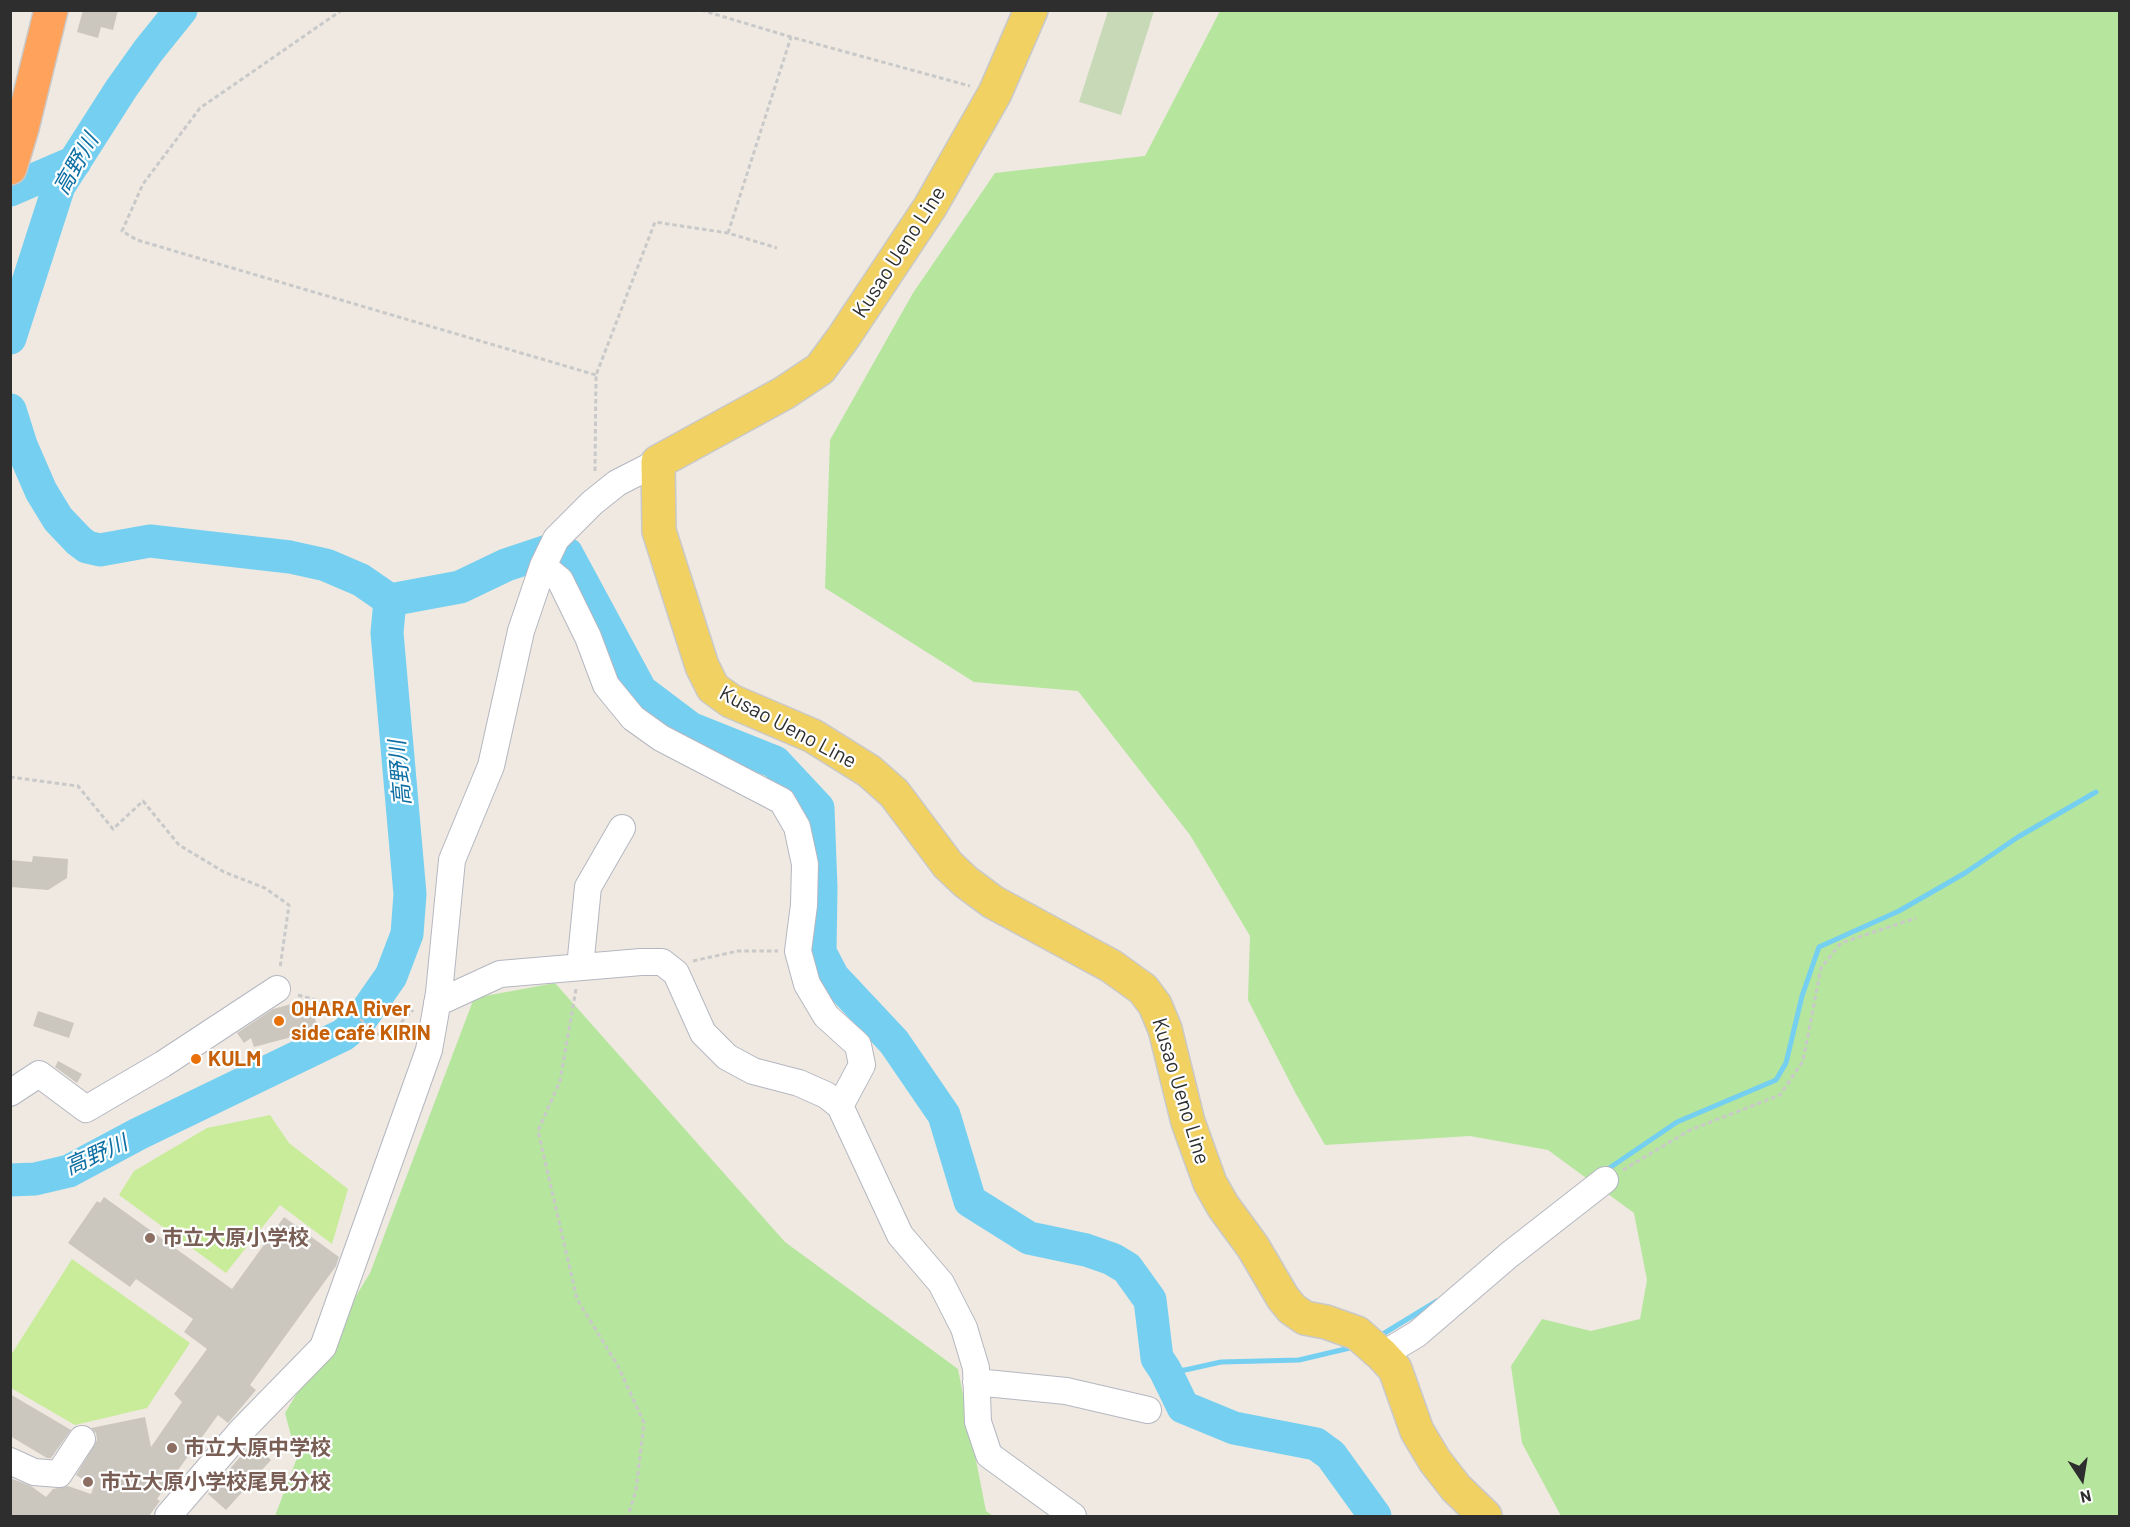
<!DOCTYPE html>
<meta charset="utf-8">
<style>
body{margin:0}
#map{position:relative;width:2130px;height:1527px;overflow:hidden;background:#efe9e1;font-family:Barlow,sans-serif}
canvas{display:block}
.frame{position:absolute;inset:0;border:12px solid #2e2e2e;pointer-events:none}
.north{position:absolute;left:2052px;top:1449px;width:60px;height:60px;-webkit-text-stroke:4px #fff;paint-order:stroke;rotate:168deg;font-size:16px;font-weight:700;line-height:24px;text-align:center;color:#2e2e2e}
.north::after{content:'';display:block;margin:auto;width:21px;height:27px;background:#2e2e2e;clip-path:polygon(50% 0,100% 100%,50% 72%,0 100%)}
</style>
<div id="map">
<canvas width="2130" height="1527"></canvas>
<div class="frame"></div>
<div class="north">N</div>
</div>
<script>
const g = document.querySelector('canvas').getContext('2d');
g.lineJoin = 'round';
function paint(path, color) {
  g.fillStyle = color;
  g.fill(path, 'evenodd');
}
function shape(rows) {
  const path = new Path2D();
  for (const r of rows) {
    path.moveTo(r[0], r[1]);
    for (let i = 2; i < r.length; i += 2) path.lineTo(r[i], r[i + 1]);
  }
  return path;
}
function trace(path, color, width, dash) {
  g.strokeStyle = color;
  g.lineWidth = width;
  g.lineCap = dash ? 'butt' : 'round';
  g.setLineDash(dash || []);
  g.stroke(path);
}
function write(font, color, halo, rows, align = 'center') {
  g.font = font + ' Barlow,"Noto Sans JP",sans-serif';
  g.lineWidth = 4.5;
  g.setLineDash([]);
  g.textBaseline = 'middle';
  g.strokeStyle = halo;
  g.fillStyle = color;
  for (const [text, x, y, turn = 0] of rows) {
    g.save();
    g.translate(x, y);
    g.rotate((+turn || 0) * Math.PI / 180);
    g.textAlign = isNaN(turn) ? turn : align;
    if (halo) g.strokeText(text, 0, 0);
    g.fillText(text, 0, 0);
    g.restore();
  }
}
paint(shape([
 [1220,11,2119,11,2119,1516,1561,1516,1522,1443,1511,1366,1542,1319,1591,1331,1640,1319,1647,1280,1634,1213,1548,1150,1470,1136,1325,1145,1296,1094,1248,1000,1250,936,1190,835,1078,691,974,682,825,588,830,440,913,293,995,173,1145,156],
 [555,983,785,1242,958,1369,986,1511,993,1516,275,1516,297,1458,285,1413,370,1273,474,998]
]), '#b6e59e');
paint(shape([
 [1108,11,1154,11,1121,115,1079,102]
]), '#c8d9b8');
paint(shape([
 [270,1115,289,1143,348,1189,332,1244,280,1205,226,1273,119,1195,134,1171,207,1128],
 [72,1259,190,1343,147,1408,75,1425,11,1388,11,1355]
]), '#c9ec9a');
trace(shape([
 [1605,1171,1677,1122,1776,1080,1786,1063,1802,996,1819,947,1899,911,1965,873,2018,837,2096,792],
 [1378,1337,1437,1301],
 [1165,1370,1185,1370,1221,1362,1299,1360,1354,1347]
]), '#75cff0', 5);
trace(shape([
 [10,190,75,162],
 [10,338,59,186,121,89,148,51,181,10],
 [10,410,21,445,41,491,58,519,79,541,87,547,100,550,150,541,290,557,326,565,361,580,390,600],
 [390,600,460,587,506,565,554,549,567,554,641,691,690,728,775,762,818,808,821,888,820,952,833,977,894,1042,944,1115,970,1201,1029,1238,1086,1250,1112,1259,1127,1268,1150,1300,1157,1358,1165,1370,1183,1407,1234,1428,1316,1444,1331,1455,1375,1516],
 [10,1180,35,1179,69,1171,138,1134,343,1035,359,1022,391,976,407,934,410,894,387,633,390,600]
]), '#75cff0', 33);
paint(shape([
 [83,10,118,10,113,30,101,27,98,38,77,32],
 [33,856,68,859,67,878,48,890,10,887,10,860,32,862],
 [310,999,318,1030,254,1047,251,1038,244,1043,237,1033,273,1009],
 [38,1011,74,1023,69,1038,33,1026],
 [58,1061,82,1074,77,1083,55,1067],
 [104,1197,232,1289,284,1217,339,1257,336,1266,250,1385,256,1390,228,1423,218,1415,157,1499,160,1501,149,1516,10,1516,10,1478,31,1486,46,1497,53,1489,68,1486,91,1494,94,1486,76,1475,97,1440,96,1433,91,1428,145,1417,151,1447,182,1402,174,1394,207,1349,184,1332,193,1319,136,1279,130,1287,68,1243,97,1201,100,1203],
 [10,1394,71,1430,51,1458,47,1458,10,1436],
 [253,1442,271,1460,226,1510,208,1494]
]), '#cbc7bf');
const minor = shape([
 [543,566,560,580,588,637,606,685,633,718,661,738,782,801,797,827,805,864,804,905,798,951,807,984,826,1016,858,1045,862,1065,840,1106,900,1235,941,1283,964,1328,976,1368,978,1422,989,1455,1073,1516],
 [580,967,588,887,622,828],
 [437,1003,500,974,641,962,662,962,676,973,703,1033,727,1057,753,1071,799,1083,826,1095,840,1106],
 [10,1093,39,1074,86,1109,163,1064,277,989],
 [1382,1355,1417,1334,1509,1255,1605,1180],
 [976,1382,1066,1391,1148,1410],
 [10,1461,34,1472,59,1474,82,1439],
 [168,1516,242,1430,323,1347,429,1050,439,993,452,860,491,766,521,631,543,566,556,539,592,503,617,483,658,462]
]);
const major = shape([
 [1031,10,995,93,930,207,843,338,820,369,784,393,658,462,659,531,702,666,713,688,731,701,813,736,869,771,894,793,948,865,966,882,993,902,1111,966,1143,989,1155,1005,1165,1029,1188,1122,1210,1183,1223,1206,1253,1247,1283,1298,1292,1309,1305,1318,1326,1322,1357,1333,1382,1355,1395,1369,1417,1431,1435,1461,1456,1488,1485,1516]
]);
const highway = shape([
 [10,168,22,128,51,10]
]);
trace(minor, '#b4b7c1', 28);
trace(major, '#c9c9c9', 36);
trace(highway, '#c9c9c9', 36);
trace(shape([
 [342,10,200,108,143,184,122,231,137,240,596,375],
 [701,10,791,37,970,86],
 [728,233,791,37],
 [595,471,596,375,655,222,728,233,777,248],
 [10,777,78,786,113,829,143,801,179,845,224,872,265,888,289,905,280,968],
 [693,961,738,951,778,951],
 [576,989,560,1081,538,1131,577,1299,618,1366,644,1423,636,1490,628,1516],
 [298,995,348,1009,378,1034,388,1036,413,1010],
 [1623,1170,1690,1130,1780,1095,1803,1061,1821,968,1841,943,1916,918]
]), '#c9c9c9', 3, [4.5, 3]);
trace(minor, '#fff', 26);
trace(major, '#f2d163', 33);
trace(highway, '#ffa35c', 33);
for (const [x, y, r, color] of [
 [279,1021,6,"#e8710a"],
 [196,1059,6,"#e8710a"],
 [150,1238,6,"#8d6e63"],
 [172,1448,6,"#8d6e63"],
 [88,1482,6,"#8d6e63"]
]) {
  const dot = new Path2D();
  dot.arc(x, y, r, 0, 2 * Math.PI);
  g.fillStyle = color;
  g.fill(dot);
  trace(dot, '#fff', 2);
}
write('21px', '#2e2e2e', '#fff', [
 ["Kusao Ueno Line",899,252,-57],
 ["Kusao Ueno Line",788,727,28],
 ["Kusao Ueno Line",1181,1091,73]
]);
write('bold 21px', '#c56008', '#fff', [
 ["OHARA River",291,1009],
 ["side café KIRIN",291,1033],
 ["KULM",208,1059]
], 'left');
write('bold 21px', '#785e54', '#fff', [
 ["市立大原小学校",162,1238],
 ["市立大原中学校",184,1448],
 ["市立大原小学校尾見分校",100,1482]
], 'left');
write('italic 22px', '#0d6fa3', '#fff', [
 ["高野川",76,164,-60],
 ["高野川",400,773,-95],
 ["高野川",96,1155,-24]
]);
</script>
